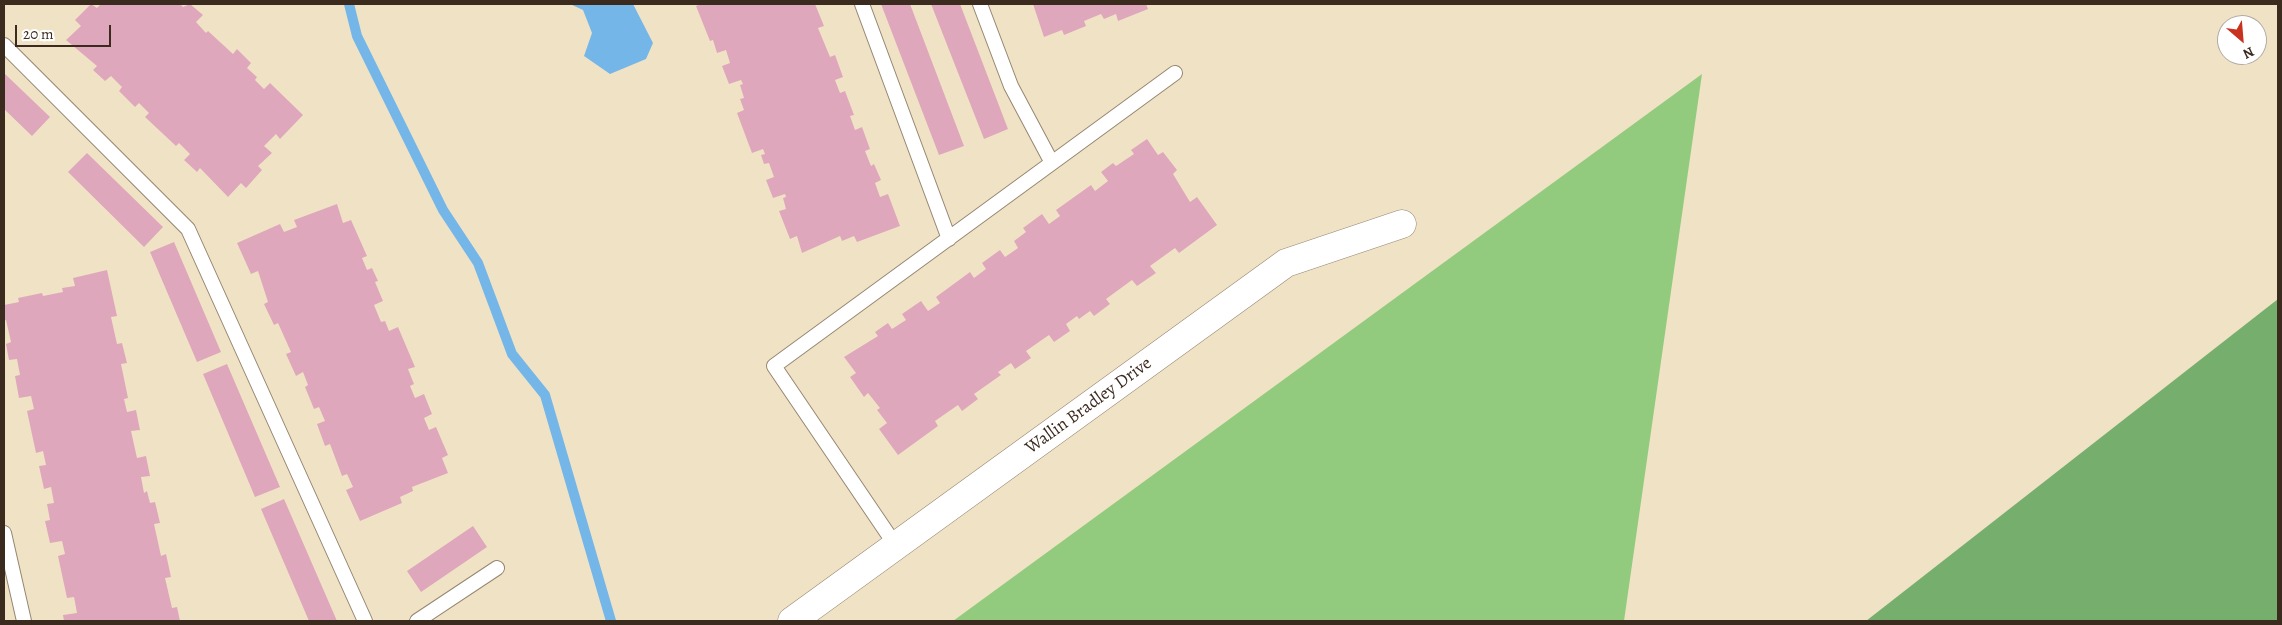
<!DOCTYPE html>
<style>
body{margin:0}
#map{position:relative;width:2282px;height:625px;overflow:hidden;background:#f0e3c5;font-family:Alegreya,serif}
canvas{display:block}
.frame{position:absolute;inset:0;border:5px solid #3b2a1e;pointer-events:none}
.north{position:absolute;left:2217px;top:15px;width:50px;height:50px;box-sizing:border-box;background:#fff;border:1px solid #b1aaa5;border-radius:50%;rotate:153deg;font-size:14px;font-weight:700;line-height:20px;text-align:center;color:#3b2a1e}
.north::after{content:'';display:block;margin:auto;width:18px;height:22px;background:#c8321e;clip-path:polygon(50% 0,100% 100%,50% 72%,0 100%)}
.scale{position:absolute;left:15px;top:25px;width:96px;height:22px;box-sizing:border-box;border:2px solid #3b2a1e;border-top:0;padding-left:6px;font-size:15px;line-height:18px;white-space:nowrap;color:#3b2a1e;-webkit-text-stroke:4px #fff;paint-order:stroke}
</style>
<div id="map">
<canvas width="2282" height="625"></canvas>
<div class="frame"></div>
<div class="north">N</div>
<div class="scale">20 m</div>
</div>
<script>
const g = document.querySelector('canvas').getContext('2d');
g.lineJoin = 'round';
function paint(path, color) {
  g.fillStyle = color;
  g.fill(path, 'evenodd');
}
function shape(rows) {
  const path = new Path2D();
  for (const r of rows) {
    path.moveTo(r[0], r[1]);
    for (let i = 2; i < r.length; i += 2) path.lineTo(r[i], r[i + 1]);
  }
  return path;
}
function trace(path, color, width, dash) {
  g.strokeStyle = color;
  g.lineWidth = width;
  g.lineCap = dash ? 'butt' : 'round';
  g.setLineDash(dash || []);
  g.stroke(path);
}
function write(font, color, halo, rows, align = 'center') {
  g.font = font + ' Alegreya,serif';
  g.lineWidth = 5;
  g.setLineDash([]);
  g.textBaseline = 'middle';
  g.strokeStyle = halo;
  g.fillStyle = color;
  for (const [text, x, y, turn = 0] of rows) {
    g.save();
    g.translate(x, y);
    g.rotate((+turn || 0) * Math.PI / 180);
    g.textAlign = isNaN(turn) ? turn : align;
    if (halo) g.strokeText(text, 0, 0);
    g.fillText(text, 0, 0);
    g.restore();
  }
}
paint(shape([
 [1702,74,1624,621,953,621]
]), '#93cb7e');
paint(shape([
 [2278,299,2278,621,1866,621]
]), '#76af6d');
paint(shape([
 [570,4,633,4,653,43,646,59,610,74,584,56,592,33,583,10]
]), '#75b6e9');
trace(shape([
 [349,4,357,36,443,210,478,263,512,354,545,395,611,621]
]), '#75b6e9', 10);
paint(shape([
 [91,4,97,8,101,4,180,4,183,7,190,4,203,15,196,22,206,33,208,31,233,54,237,49,251,63,247,68,257,77,255,80,264,89,270,83,303,115,280,139,276,134,264,146,272,153,258,166,262,170,246,188,241,183,228,197,200,168,197,172,184,160,190,154,179,143,176,146,145,117,149,113,139,103,135,107,119,91,122,87,111,76,105,81,93,70,97,66,66,40,81,26,75,20],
 [701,4,815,4,824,26,818,28,830,57,835,55,843,77,835,80,840,93,845,91,854,115,850,116,855,130,862,127,870,149,865,151,871,166,874,164,881,180,875,183,880,197,888,194,900,226,857,242,854,236,842,241,840,236,802,253,797,236,790,239,779,211,786,209,783,198,786,197,785,194,773,198,766,180,774,177,769,163,764,164,761,155,765,154,763,149,752,153,737,113,744,110,740,99,744,98,740,85,743,84,741,80,729,84,722,66,730,63,726,50,717,53,713,40,710,41,696,6],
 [881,4,910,4,964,146,939,155],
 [931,4,960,4,1008,129,984,139],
 [1033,4,1146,4,1148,9,1118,21,1116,14,1104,19,1101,14,1084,21,1086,26,1064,35,1062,30,1044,37],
 [4,73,50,117,32,136,4,109],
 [1147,139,1158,155,1163,152,1177,170,1173,174,1190,202,1197,197,1217,225,1179,253,1175,248,1150,266,1156,273,1137,286,1132,280,1106,299,1110,304,1094,316,1090,311,1079,319,1077,316,1066,324,1070,331,1054,342,1049,335,1026,351,1031,358,1015,369,1011,363,998,372,1001,375,974,394,978,399,962,411,958,405,935,421,938,426,898,455,879,429,887,423,877,410,880,408,868,393,864,397,850,377,856,373,844,357,878,336,875,332,888,323,892,329,906,320,902,314,921,301,928,311,940,303,936,297,970,272,974,278,986,269,982,263,1000,250,1005,257,1018,248,1014,241,1026,232,1023,228,1042,214,1049,224,1060,216,1056,210,1091,185,1095,191,1108,181,1101,172,1113,163,1116,166,1134,154,1131,150],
 [87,153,163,227,144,247,68,172],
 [337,204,343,223,351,220,367,256,362,258,367,270,372,268,378,281,375,282,383,301,374,305,381,322,385,321,389,331,398,327,415,367,408,369,414,384,410,386,415,398,424,394,432,414,424,418,429,430,436,427,448,455,442,458,448,473,412,487,413,491,400,497,402,503,360,521,346,490,353,487,347,474,342,476,330,444,325,446,317,424,325,421,319,407,314,409,305,387,308,385,303,372,296,376,286,354,291,352,278,323,274,325,264,304,268,302,258,271,251,274,237,243,280,224,284,232,297,227,294,220],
 [174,242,221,352,197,362,150,252],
 [107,270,117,316,111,317,117,344,122,343,127,363,121,364,128,398,124,399,127,412,136,410,140,430,131,431,137,458,146,456,150,476,141,477,144,493,147,491,150,503,155,502,160,523,154,524,161,556,166,554,171,577,165,578,172,608,177,607,180,621,64,621,63,615,77,613,74,597,67,598,58,556,65,554,62,541,50,543,45,521,50,520,47,504,54,503,51,487,44,489,39,466,46,465,43,451,36,453,27,411,34,409,31,396,19,398,15,376,20,375,17,359,9,360,6,344,11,342,6,320,4,321,4,305,19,302,18,298,42,293,43,296,63,292,62,288,75,286,73,278],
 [227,364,280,487,255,497,203,374],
 [284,499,337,621,309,621,261,509],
 [473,526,487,547,421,592,407,571]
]), '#dfa7bc');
const lane = shape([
 [862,4,949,239],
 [980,4,1011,86,1052,163],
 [4,45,188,229,365,621],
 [4,533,24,621],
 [896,546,774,366,1175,73],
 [417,621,497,568]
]);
const street = shape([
 [792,621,1286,263,1402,224]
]);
trace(lane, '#968672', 16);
trace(street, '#968672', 29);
trace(lane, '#fff', 14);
trace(street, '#fff', 28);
write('18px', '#3b2a1e', '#fff', [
 ["Wallin Bradley Drive",1089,406,-36]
]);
</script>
